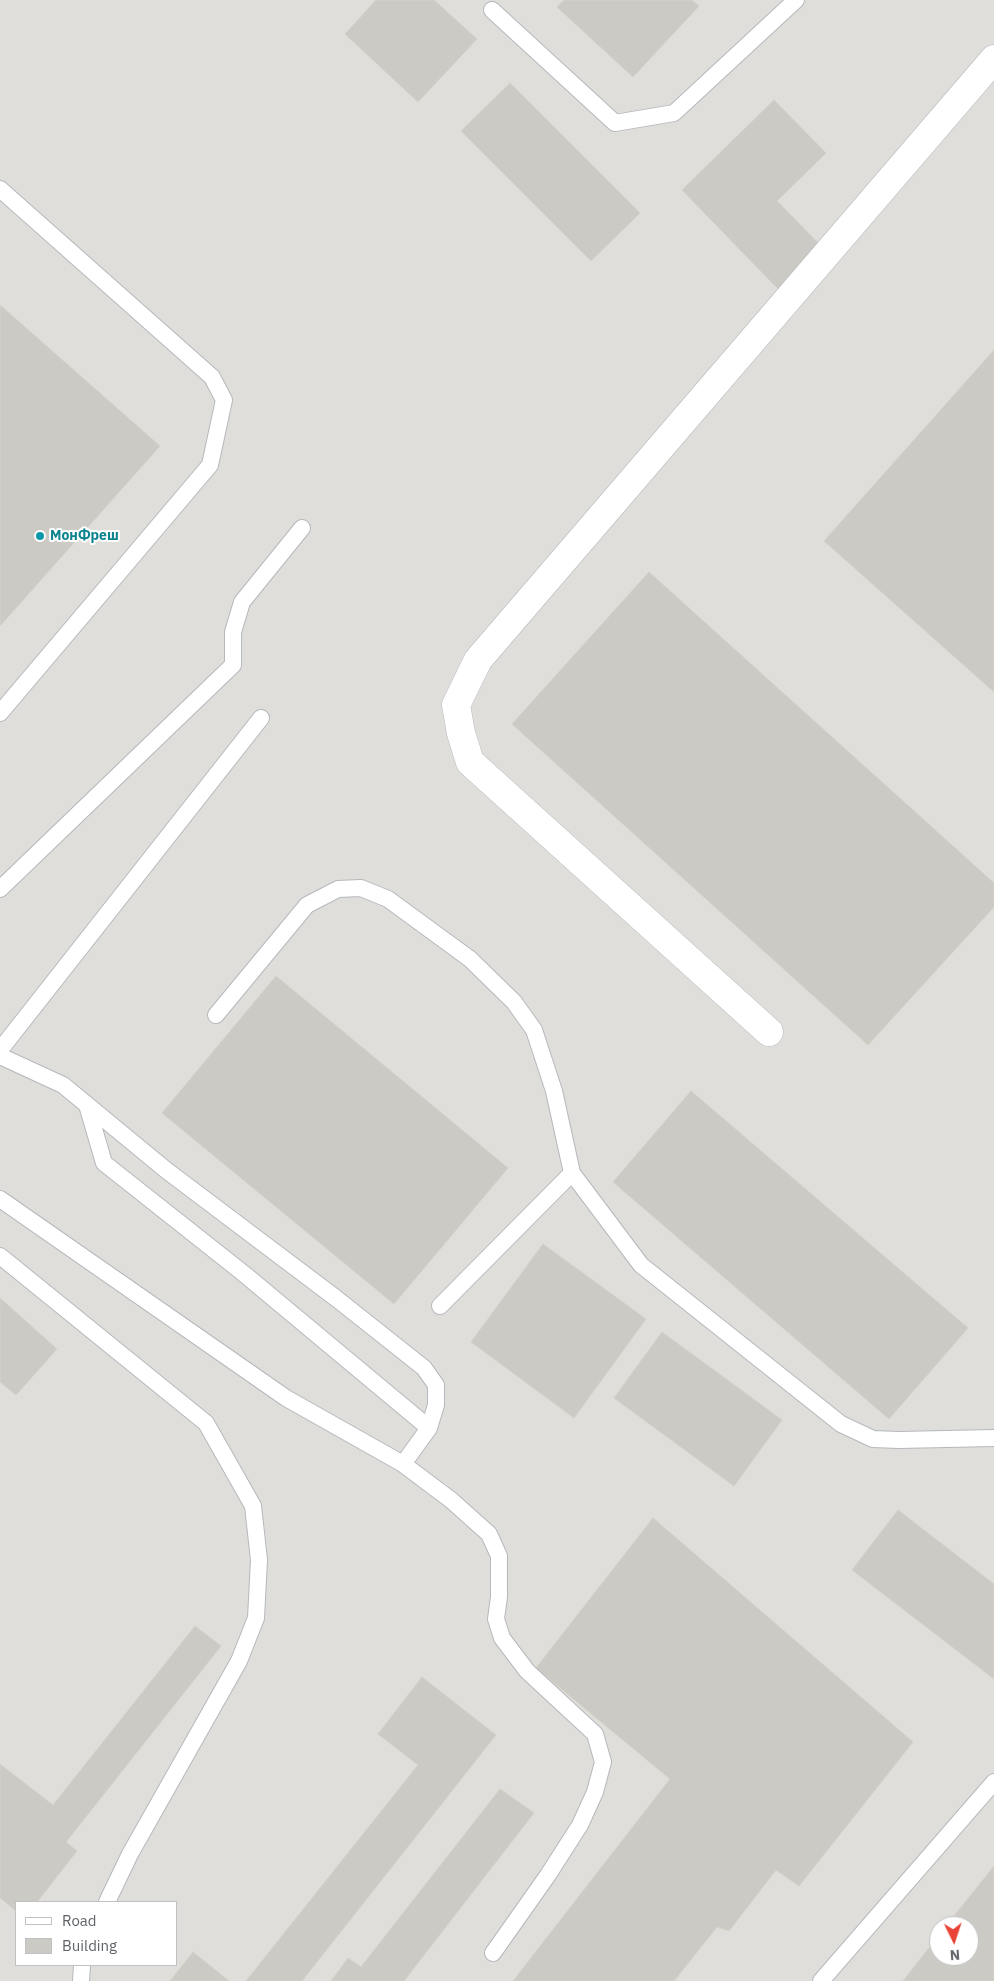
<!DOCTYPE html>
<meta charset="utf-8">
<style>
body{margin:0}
#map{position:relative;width:994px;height:1981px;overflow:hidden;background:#f1efe8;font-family:"IBM Plex Sans",sans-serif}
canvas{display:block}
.legend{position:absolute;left:15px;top:1901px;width:162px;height:65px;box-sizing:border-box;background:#fff;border:1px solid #bfc1c3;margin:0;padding:6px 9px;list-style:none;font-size:15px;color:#5f6368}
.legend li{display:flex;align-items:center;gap:10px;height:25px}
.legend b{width:25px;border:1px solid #bfc1c3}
.north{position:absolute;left:929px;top:1916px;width:50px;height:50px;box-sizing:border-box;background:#fff;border:1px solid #bfc1c3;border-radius:50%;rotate:176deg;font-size:14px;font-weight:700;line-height:20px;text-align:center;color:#5f6368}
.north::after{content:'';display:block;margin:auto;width:18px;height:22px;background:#ea4335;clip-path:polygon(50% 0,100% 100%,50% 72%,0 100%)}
</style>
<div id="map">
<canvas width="994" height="1981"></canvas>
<ul class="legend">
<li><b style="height:6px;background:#fff"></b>Road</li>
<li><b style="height:14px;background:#cccac5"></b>Building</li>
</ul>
<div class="north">N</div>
</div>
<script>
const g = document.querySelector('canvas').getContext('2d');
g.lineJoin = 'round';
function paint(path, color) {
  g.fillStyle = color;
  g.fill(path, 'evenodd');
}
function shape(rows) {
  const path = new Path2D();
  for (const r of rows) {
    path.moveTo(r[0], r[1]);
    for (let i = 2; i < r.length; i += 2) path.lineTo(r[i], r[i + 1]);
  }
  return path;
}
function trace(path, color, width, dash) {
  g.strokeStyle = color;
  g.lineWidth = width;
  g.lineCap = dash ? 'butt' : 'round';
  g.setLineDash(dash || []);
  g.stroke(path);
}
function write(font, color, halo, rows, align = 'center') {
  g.font = font + ' "IBM Plex Sans",sans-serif';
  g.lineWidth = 4;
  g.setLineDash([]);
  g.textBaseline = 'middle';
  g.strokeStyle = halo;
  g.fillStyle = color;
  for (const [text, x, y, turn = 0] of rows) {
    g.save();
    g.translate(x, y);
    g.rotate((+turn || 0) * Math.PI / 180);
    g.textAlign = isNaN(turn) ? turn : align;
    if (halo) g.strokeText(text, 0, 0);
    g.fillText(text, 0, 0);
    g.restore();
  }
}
paint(shape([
 [0,0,994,0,994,1981,0,1981],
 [16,1902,176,1902,176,1965,16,1965],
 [939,1926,969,1926,969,1956,939,1956]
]), '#e0deda');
const building = shape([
 [376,0,434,0,477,39,418,102,345,34,376,0],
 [564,0,692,0,699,6,633,77,557,7,564,0],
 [510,83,640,213,591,261,461,131,510,83],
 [774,100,826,153,777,201,824,249,780,291,682,190,774,100],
 [0,305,160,446,0,626,0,305],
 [994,350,994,692,824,541,994,350],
 [649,572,994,883,994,907,868,1045,512,724,649,572],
 [276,976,508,1168,394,1304,162,1113,276,976],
 [691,1091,968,1328,889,1419,613,1182,691,1091],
 [543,1244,646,1319,574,1418,471,1342,543,1244],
 [0,1298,57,1349,16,1395,0,1382,0,1298],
 [662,1332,782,1420,734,1486,614,1398,662,1332],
 [898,1510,994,1584,994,1679,852,1570,898,1510],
 [653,1518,913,1742,799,1886,776,1870,729,1931,717,1927,674,1981,513,1981,670,1779,536,1668,653,1518],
 [195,1626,221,1646,66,1842,77,1851,37,1902,16,1902,16,1911,0,1898,0,1764,53,1805,195,1626],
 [422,1677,496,1735,302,1981,246,1981,418,1765,378,1734,422,1677],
 [500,1789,534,1813,404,1981,331,1981,348,1958,361,1967,500,1789],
 [994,1866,994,1981,903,1981,939,1935,939,1956,969,1956,969,1926,946,1926,994,1866],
 [193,1952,229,1981,170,1981,193,1952]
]);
paint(building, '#cccac5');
trace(building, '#d6d1c6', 1);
const service = shape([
 [492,10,615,123,674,113,796,0],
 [0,189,212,377,224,400,210,465,0,713],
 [0,889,233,665,233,632,242,602,302,528],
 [216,1015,307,905,338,889,361,888,388,899,470,959,514,1002,534,1030,554,1091,572,1173,641,1265,841,1424,873,1439,899,1440,994,1438],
 [0,1050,261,718],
 [0,1056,63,1085,166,1170,337,1299,424,1368,436,1385,436,1405,429,1428,403,1464],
 [87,1105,104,1163,243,1273,429,1428],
 [0,1199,286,1398,403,1464,451,1500,489,1534,499,1556,499,1597,496,1619,502,1638,527,1671,595,1734,603,1762,595,1792,580,1825,548,1875,493,1953],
 [0,1256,206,1423,253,1506,259,1560,256,1618,239,1661,130,1854,107,1902],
 [440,1306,572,1173],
 [81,1981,82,1965],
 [821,1981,994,1782]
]);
const minor = shape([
 [769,1032,470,762,461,733,456,705,478,660,994,59]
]);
trace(service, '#b5b8bc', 18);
trace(minor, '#b5b8bc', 29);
trace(service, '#fff', 16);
trace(minor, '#fff', 28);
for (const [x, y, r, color] of [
 [40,536,5,"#0f9aa8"]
]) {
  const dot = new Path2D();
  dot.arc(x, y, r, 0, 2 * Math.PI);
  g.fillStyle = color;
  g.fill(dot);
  trace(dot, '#fff', 2);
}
write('bold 14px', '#0d838f', '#fff', [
 ["МонФреш",50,536]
], 'left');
</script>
